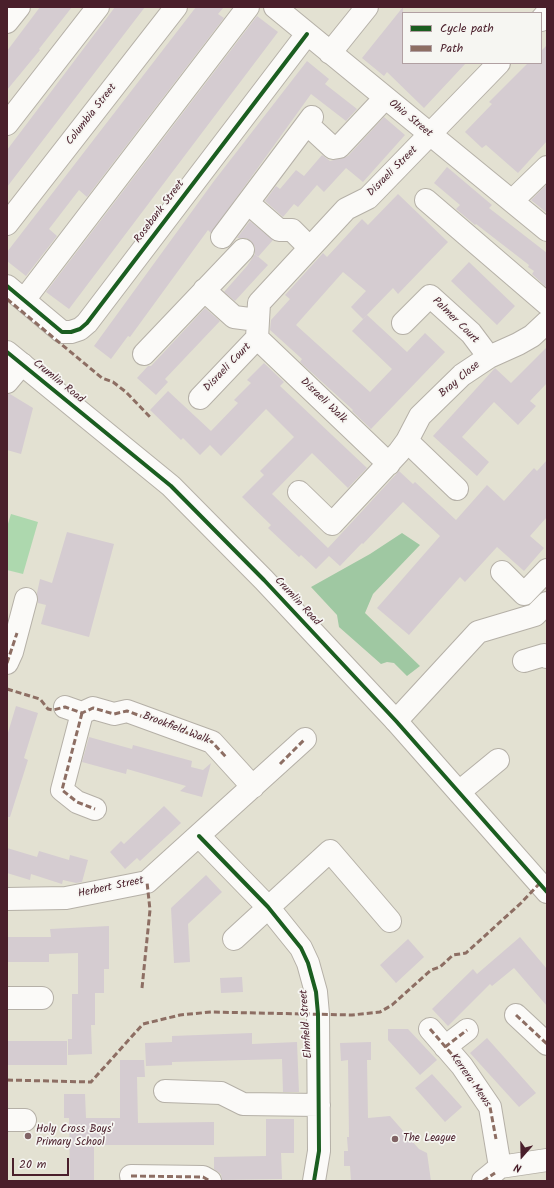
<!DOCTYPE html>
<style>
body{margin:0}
#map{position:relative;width:554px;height:1188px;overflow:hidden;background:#e3e1d2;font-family:Kalam,sans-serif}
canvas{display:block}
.frame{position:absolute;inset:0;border:8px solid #4a1f2b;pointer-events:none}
.legend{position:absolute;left:402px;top:12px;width:140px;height:52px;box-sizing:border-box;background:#f6f6f2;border:1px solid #b1a0a2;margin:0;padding:5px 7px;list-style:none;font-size:12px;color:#4a1f2b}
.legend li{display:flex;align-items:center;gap:8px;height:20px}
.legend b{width:20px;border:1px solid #b1a0a2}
.north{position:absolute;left:502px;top:1136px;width:40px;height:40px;-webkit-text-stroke:3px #f6f6f2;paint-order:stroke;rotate:200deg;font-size:11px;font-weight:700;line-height:16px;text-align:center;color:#4a1f2b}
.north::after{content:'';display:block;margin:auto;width:14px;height:18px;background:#4a1f2b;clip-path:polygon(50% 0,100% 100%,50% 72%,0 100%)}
.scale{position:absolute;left:12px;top:1158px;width:57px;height:18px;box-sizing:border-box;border:2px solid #4a1f2b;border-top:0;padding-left:5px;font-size:12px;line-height:14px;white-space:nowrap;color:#4a1f2b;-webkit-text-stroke:3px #f6f6f2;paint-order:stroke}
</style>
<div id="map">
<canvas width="554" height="1188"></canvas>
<div class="frame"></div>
<ul class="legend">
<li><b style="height:5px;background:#1b5e20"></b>Cycle path</li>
<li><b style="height:5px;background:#8d6e63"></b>Path</li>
</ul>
<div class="north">N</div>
<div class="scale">20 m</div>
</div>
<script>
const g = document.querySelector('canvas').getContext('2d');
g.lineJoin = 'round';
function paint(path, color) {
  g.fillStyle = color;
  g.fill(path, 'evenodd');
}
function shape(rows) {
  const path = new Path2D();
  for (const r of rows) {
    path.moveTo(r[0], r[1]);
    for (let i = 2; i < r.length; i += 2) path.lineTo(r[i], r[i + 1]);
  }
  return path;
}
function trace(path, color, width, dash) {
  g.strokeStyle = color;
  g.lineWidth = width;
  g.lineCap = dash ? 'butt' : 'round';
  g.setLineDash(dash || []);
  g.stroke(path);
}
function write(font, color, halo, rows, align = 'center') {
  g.font = font + ' Kalam,sans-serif';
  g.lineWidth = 3.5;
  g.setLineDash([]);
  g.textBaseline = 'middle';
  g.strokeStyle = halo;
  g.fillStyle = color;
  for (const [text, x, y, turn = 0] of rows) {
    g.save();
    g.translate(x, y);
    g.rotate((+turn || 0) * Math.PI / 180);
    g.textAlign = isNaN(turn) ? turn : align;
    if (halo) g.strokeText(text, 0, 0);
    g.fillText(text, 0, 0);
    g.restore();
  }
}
paint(shape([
 [11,514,38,522,23,574,7,570,7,527]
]), '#add8ae');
paint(shape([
 [402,533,420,545,373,594,365,613,420,666,407,676,394,663,387,662,381,664,339,627,337,615,311,587,370,554]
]), '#9fc8a2');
paint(shape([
 [40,7,72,7,39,49,40,50,7,90,7,51],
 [115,7,145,7,7,187,7,150],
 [196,7,224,7,218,14,224,18,87,197,79,190,49,229,57,236,26,276,7,261,7,252],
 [403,7,403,63,466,63,424,108,387,72,384,76,362,58],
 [257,16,278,32,69,309,46,292],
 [547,45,547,141,518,173,486,145,482,148,465,132,492,104,489,102,528,63,541,63,541,51],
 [307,61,329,79,325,84,357,109,346,121,311,94,211,233,208,230,130,337,128,336,111,359,94,346,214,181],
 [384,117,405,135,363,182,346,168,324,192,317,185,298,207,294,204,283,217,265,201,276,186,280,189,296,170,304,176,322,155,330,161,348,156],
 [447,167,492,205,489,208,547,253,547,288,532,274,534,271,528,267,529,265,476,224,475,225,456,209,460,205,434,183],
 [547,184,547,213,531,200],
 [398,194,448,242,398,294,393,288,363,319,351,307,366,291,343,272,296,325,370,392,392,369,352,331,367,315,407,352,425,333,445,352,371,429,352,411,353,410,300,362,302,359,270,330,271,320,290,299,285,295,323,253,327,257,362,219,368,225],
 [250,221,273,240,258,257,255,254,255,247,251,241,246,238,237,238],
 [255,254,268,265,235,301,224,292,247,266],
 [469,262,515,306,497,325,451,281],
 [205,308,220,321,165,379,168,382,156,395,137,378,148,366,151,366],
 [547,347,547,383,530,401,536,406,518,425,494,402,462,437,489,462,477,476,433,436,495,368,511,383],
 [264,363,284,382,280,386,367,468,348,488,312,453,272,494,328,548,399,471,413,484,415,482,456,520,487,485,504,501,534,468,537,471,547,460,547,517,530,536,544,548,524,571,497,547,465,582,460,577,409,635,377,608,440,536,403,502,363,544,362,543,340,566,329,556,316,569,301,555,299,557,268,528,271,525,242,497,264,475,260,471,294,437,266,409,221,456,210,445,200,455,183,438,181,440,150,410,168,391,211,431,238,403,234,400,251,383,247,380],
 [7,394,10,394,33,408,21,454,7,450],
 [67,532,114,544,89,637,41,624,46,605,38,603,37,593,40,579,52,583],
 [16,706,38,713,24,758,28,760,10,817,7,817,7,736],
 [89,737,132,749,133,745,192,761,191,767,203,770,211,763,202,797,180,791,186,786,127,769,126,774,82,762],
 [164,806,181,823,140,861,137,858,125,869,110,852,121,841,124,844],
 [7,848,37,857,39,851,69,860,70,855,88,860,82,882,76,883,63,880,62,884,31,874,30,880,7,873],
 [206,875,222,892,188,924,190,962,174,963,171,908],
 [109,926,109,969,104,969,104,993,95,993,95,1025,91,1025,92,1054,68,1055,68,1039,72,1039,72,994,78,994,78,953,49,954,49,962,7,962,7,937,51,937,50,929],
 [520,937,547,969,547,1006,514,968,492,986,490,984,448,1026,432,1009,473,969,477,974],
 [408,939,424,957,396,983,380,965],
 [242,977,243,992,221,993,220,978],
 [388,1029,408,1029,437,1060,420,1075,388,1040],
 [252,1033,252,1044,297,1042,299,1092,283,1092,282,1059,172,1062,172,1065,146,1066,145,1043,172,1042,172,1036],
 [487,1038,536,1093,519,1107,470,1053],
 [7,1041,67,1041,67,1065,7,1065],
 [371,1042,371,1060,367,1060,368,1118,390,1116,419,1149,427,1153,431,1181,351,1181,350,1166,344,1166,344,1151,348,1151,347,1137,349,1137,348,1060,341,1061,340,1043],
 [120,1060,144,1060,145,1077,137,1077,138,1123,214,1122,214,1145,94,1145,94,1181,70,1181,69,1118,64,1118,64,1094,85,1094,86,1118,120,1118],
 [432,1074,462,1107,445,1122,415,1088],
 [266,1119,294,1119,294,1153,281,1153,282,1179,222,1180,221,1174,214,1169,214,1157,266,1156]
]), '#d5ccd1');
const minor = shape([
 [275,7,547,230],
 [541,20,547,13],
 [7,22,19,7],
 [330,53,367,7],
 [7,124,98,7],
 [307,124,333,148,339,147,385,98],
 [426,200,547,304],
 [512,201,547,167],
 [248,203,279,230,292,230,310,248],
 [7,224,176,7],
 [222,237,312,117],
 [7,286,62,332,71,332,80,329,87,323,307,34],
 [204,290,234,317,257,320],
 [24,300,248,7],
 [403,323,430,296,471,333,489,357],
 [257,338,259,303,346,209,368,198,499,63],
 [257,338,389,464],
 [144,354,243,250],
 [7,382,22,364],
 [200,398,257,338],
 [407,441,457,489],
 [299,492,332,524,399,452,407,441,420,416,462,375,489,357,518,344,532,336,547,322],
 [502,572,524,594,547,570],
 [524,661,544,655,547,657],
 [7,663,12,652,26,599],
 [65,707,82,713,93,708,114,714,127,711,212,742,253,787],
 [82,713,62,790,77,802,95,809],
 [396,721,478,632,535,615,547,603],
 [459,792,498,760],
 [199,836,268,907,301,948,308,963,316,992,318,1014,319,1151,314,1181],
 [7,899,66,898,147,882,305,739],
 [234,939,330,851,390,921],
 [7,998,42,998],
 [516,1015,547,1044],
 [430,1029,462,1066,490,1107,500,1167],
 [445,1047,467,1030],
 [165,1091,221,1093,243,1104,319,1105],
 [7,1120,25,1120],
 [131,1176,203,1177,210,1181],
 [483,1181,500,1167,547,1160]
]);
const major = shape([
 [7,352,171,486,264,580,396,721,547,892]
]);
trace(minor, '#b5b0a7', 24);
trace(major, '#b5b0a7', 24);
trace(minor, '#fbfaf8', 22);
trace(major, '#fbfaf8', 22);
trace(shape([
 [7,299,102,378,113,382,126,392,150,417],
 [7,663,17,633],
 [7,689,40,699,48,709,53,710,65,707,82,713,93,708,114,714,127,711,212,742,226,757],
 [82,713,62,790,77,802,95,809],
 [280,764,305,739],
 [142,988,150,910,147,882],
 [516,1015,547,1044],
 [430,1029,462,1066,490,1107,496,1139],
 [445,1047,467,1030],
 [7,1080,91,1082,143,1024,180,1015,211,1012,352,1015,380,1012,392,1005,431,970,440,967,453,955,466,953,521,903,539,884],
 [131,1176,203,1177,210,1181],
 [483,1181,495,1173]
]), '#8d6e63', 3, [6, 3]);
trace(shape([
 [7,286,62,332,71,332,80,329,87,323,307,34],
 [7,352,171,486,264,580,396,721,547,892],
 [199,836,268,907,301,948,308,963,316,992,318,1014,319,1151,314,1181]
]), '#1b5e20', 4);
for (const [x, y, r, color] of [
 [28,1136,4,"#806365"],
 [395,1139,4,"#806365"]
]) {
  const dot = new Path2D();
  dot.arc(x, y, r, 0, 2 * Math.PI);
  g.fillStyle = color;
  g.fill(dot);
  trace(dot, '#f6f6f2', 1.5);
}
write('11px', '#4a1f2b', '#f6f6f2', [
 ["Columbia Street",92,115,-52],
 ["Ohio Street",410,119,39],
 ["Disraeli Street",393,172,-45],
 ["Rosebank Street",160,212,-53],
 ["Palmer Court",455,321,45],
 ["Disraeli Court",228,368,-46],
 ["Bray Close",460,380,-40],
 ["Crumlin Road",58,382,39],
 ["Disraeli Walk",323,401,44],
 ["Crumlin Road",297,602,47],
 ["Brookfield Walk",176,729,21],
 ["Herbert Street",111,888,-12],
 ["Elmfield Street",307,1024,-94],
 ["Kerrera Mews",470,1081,55]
]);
write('11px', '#4a1f2b', '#f6f6f2', [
 ["Holy Cross Boys'",36,1130],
 ["Primary School",36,1143],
 ["The League",403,1139]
], 'left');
</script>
